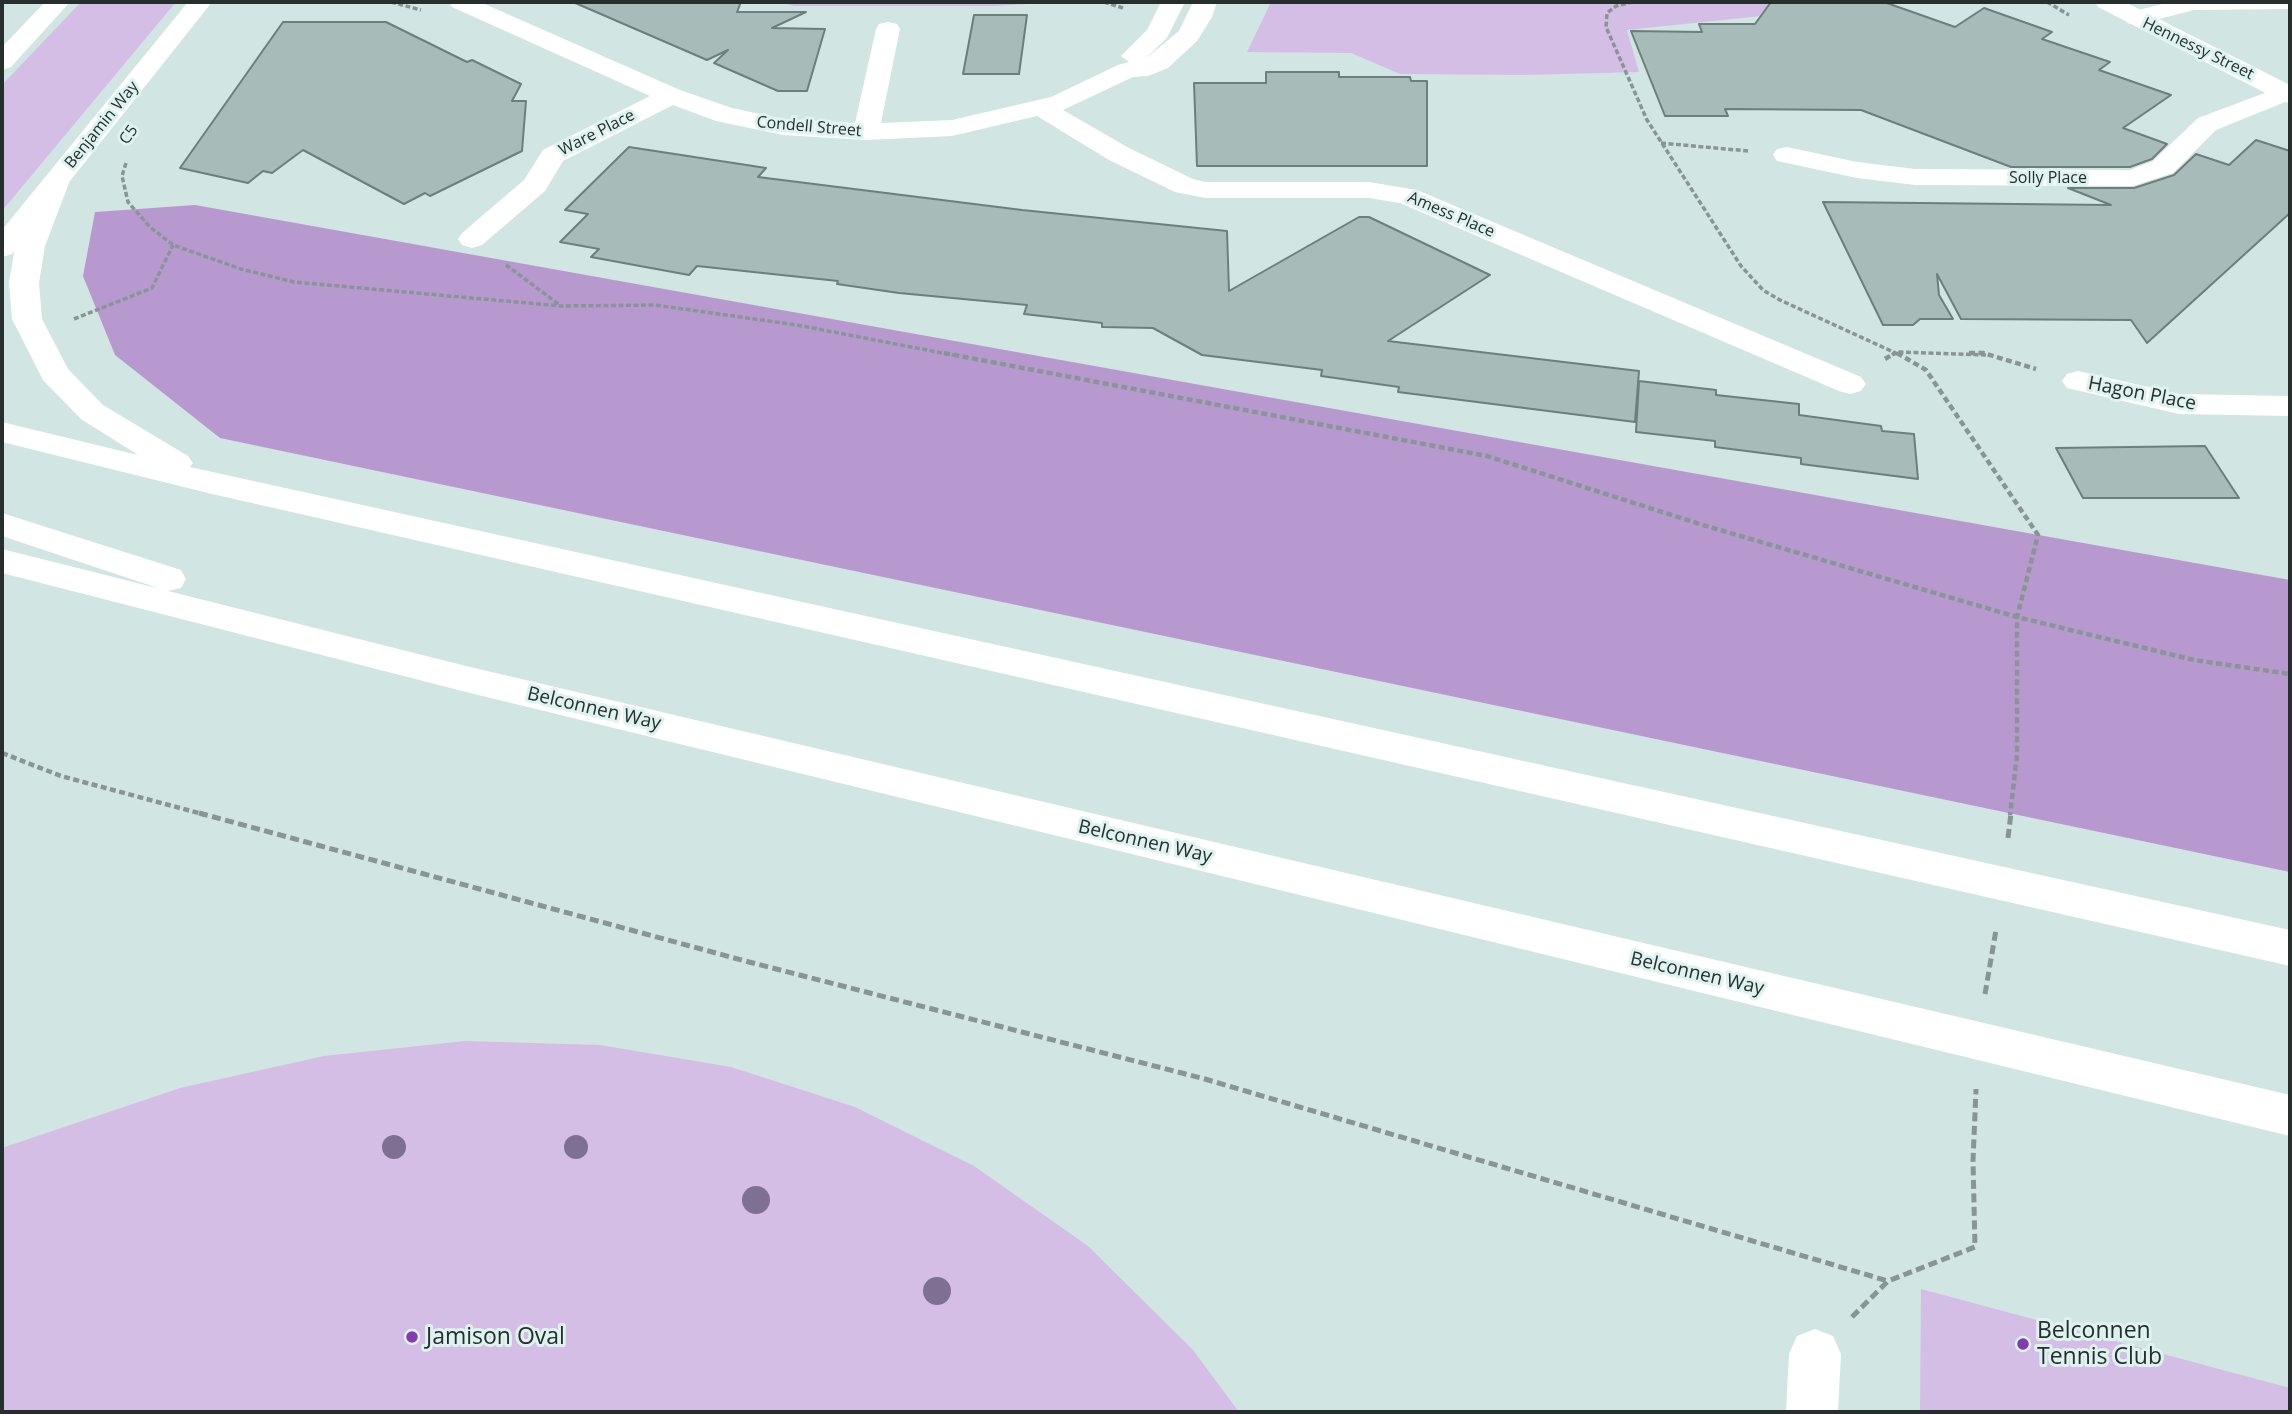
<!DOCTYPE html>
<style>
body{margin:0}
#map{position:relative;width:2292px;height:1414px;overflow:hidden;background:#d1e5e3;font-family:"Open Sans",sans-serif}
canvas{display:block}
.frame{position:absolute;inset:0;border:4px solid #272f2e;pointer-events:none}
</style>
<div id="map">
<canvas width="2292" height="1414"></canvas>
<div class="frame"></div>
</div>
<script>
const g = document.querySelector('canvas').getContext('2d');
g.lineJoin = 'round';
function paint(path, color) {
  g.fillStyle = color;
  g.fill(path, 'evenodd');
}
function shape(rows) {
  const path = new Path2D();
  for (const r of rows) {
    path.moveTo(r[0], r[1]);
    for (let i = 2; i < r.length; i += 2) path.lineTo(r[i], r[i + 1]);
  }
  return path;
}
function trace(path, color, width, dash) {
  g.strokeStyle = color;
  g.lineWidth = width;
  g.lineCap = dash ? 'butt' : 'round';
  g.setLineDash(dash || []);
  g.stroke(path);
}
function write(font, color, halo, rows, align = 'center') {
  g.font = font + ' "Open Sans",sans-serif';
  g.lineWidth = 6;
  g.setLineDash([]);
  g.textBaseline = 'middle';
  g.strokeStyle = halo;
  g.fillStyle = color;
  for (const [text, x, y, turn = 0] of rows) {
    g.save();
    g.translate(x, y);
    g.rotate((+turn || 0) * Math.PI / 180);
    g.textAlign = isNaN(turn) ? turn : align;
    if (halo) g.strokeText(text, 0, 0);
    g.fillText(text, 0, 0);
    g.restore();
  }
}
paint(shape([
 [81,2,176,2,2,211,2,85],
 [779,2,1060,2,995,6,794,6],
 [1271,2,1771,2,1761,16,1627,30,1639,72,1525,75,1400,74,1351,53,1247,52],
 [465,1041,600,1045,731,1067,855,1107,974,1166,1088,1246,1193,1350,1239,1412,2,1412,2,1148,180,1088,324,1056],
 [1921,1289,2290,1388,2290,1412,1920,1412]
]), '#d5bee5');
paint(shape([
 [195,205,2290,580,2290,872,220,438,115,355,83,276,95,212]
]), '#b899cf');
const building = shape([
 [573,2,741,2,737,12,806,12,772,28,825,29,807,91,778,91,714,63,728,50,707,60,573,2],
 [1771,2,1884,2,1955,27,1984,8,2052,32,2042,39,2110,62,2099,70,2171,95,2123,128,2167,144,2152,159,2130,167,2011,167,1861,110,1725,109,1728,116,1665,116,1631,31,1702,32,1699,24,1755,24,1771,2],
 [974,15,1027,15,1019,74,963,74,974,15],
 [283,22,386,22,467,62,472,60,521,84,512,101,526,101,522,151,430,196,425,193,404,204,303,150,272,173,263,171,248,183,180,168,283,22],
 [1266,72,1339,72,1339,77,1410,77,1411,81,1427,81,1427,166,1197,166,1194,83,1266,83,1266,72],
 [2256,140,2290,151,2290,213,2147,343,2131,320,1961,319,1937,274,1939,295,1953,319,1920,319,1913,325,1883,325,1823,202,2111,205,2068,188,2134,188,2174,175,2196,154,2229,165,2256,140],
 [629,147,766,168,758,177,1022,210,1227,231,1229,291,1359,217,1369,217,1490,275,1388,341,1639,371,1635,422,1398,392,1399,387,1321,376,1322,370,1202,355,1153,328,1102,327,1102,323,1024,314,1027,305,899,293,837,284,838,281,697,266,689,275,591,257,599,249,560,242,588,214,565,210,629,147],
 [1639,381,1716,390,1716,395,1799,404,1799,415,1881,426,1882,431,1914,434,1918,479,1801,464,1801,458,1715,447,1715,441,1636,432,1639,381],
 [2205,446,2239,498,2083,498,2056,448,2205,446]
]);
paint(building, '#a7bbb9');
trace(building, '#6d7f7d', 2);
trace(shape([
 [391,2,421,10],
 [1104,2,1123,8],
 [1633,2,1616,6,1607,13,1606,27,1647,120,1741,266,1763,290,1780,300,1900,355],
 [2047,2,2069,15],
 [1661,143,1748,151],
 [126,163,122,176,128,202,150,227,173,245,241,269,294,282,561,306,655,305,797,325,953,355],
 [506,265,561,306],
 [74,319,152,288,173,245],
 [1892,355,1896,352,1988,355]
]), '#879695', 3.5, [5, 2.5]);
trace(shape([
 [944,353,1487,456,1703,525,2017,617,2194,660,2290,674],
 [1897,353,1926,370,2038,535,2017,617,2017,755,2010,815],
 [1969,353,1983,353,2036,369],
 [1885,359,1895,353],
 [2,753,61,776,206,815]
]), '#879695', 4.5, [6, 3.5]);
trace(shape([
 [199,813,749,962,1205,1079,1888,1281],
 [2008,838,2011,813],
 [1985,994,1996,930],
 [1852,1317,1888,1281,1975,1247,1973,1161,1976,1089]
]), '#879695', 5, [9, 4.5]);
paint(shape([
 [449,2,480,2,680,90,732,108,783,119,855,123,876,29,879,24,888,22,897,24,900,29,881,123,952,120,1051,97,1118,65,1129,62,1121,56,1147,30,1161,2,1185,2,1167,38,1144,60,1179,31,1193,2,1217,2,1212,17,1197,41,1168,68,1148,76,1133,77,1063,110,1129,148,1193,179,1205,182,1369,182,1417,190,1861,377,1866,384,1861,391,1850,394,1839,391,1400,203,1369,198,1205,198,1175,192,1109,160,1037,116,952,136,866,140,783,135,716,121,673,105,563,161,545,191,482,245,472,248,462,245,458,239,462,233,524,180,543,150,650,96,452,7,449,2],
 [2170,2,2290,2,2290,9,2194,10,2136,25,2127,23,2124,18,2127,13,2170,2],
 [2286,85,2290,86,2290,100,2216,130,2173,173,2133,186,1915,185,1857,178,1777,161,1773,155,1777,149,1787,147,1857,162,1915,169,2130,170,2153,161,2198,118,2286,85],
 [2078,371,2179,394,2290,396,2290,416,2179,414,2067,388,2062,381,2067,374,2078,371],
 [1815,1329,1833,1336,1841,1354,1838,1412,1786,1412,1789,1354,1797,1336,1815,1329]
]), '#fff');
paint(shape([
 [2095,2,2125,2,2290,85,2290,103,2281,101,2098,7,2095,2]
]), '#fff');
paint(shape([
 [45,2,70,2,11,67,2,70,2,47,45,2],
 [188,2,212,2,12,254,2,257,2,230,188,2]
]), '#fff');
paint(shape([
 [55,175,65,177,69,183,45,246,39,283,42,319,68,369,103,405,188,456,193,463,190,467,2290,930,2290,966,208,493,2,442,2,422,138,455,81,419,43,380,12,319,9,283,15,246,41,183,45,177,55,175],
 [2,513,181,570,186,579,181,588,168,591,466,666,2290,1095,2290,1136,466,692,2,573,2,549,161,589,2,536,2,513]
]), '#fff');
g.fillStyle = '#7e7093';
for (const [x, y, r] of [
 [394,1147,12],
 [576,1147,12],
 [756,1200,14],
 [937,1291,14]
]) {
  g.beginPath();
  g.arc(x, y, r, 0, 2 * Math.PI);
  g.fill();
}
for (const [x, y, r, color] of [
 [412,1337,7,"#833bad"],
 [2023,1344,7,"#833bad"]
]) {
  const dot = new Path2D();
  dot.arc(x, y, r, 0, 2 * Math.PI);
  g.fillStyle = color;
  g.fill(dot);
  trace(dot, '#def3f0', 2.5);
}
write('16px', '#272f2e', '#def3f0', [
 ["Hennessy Street",2198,49,26],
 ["Benjamin Way",102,125,-51],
 ["Condell Street",809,127,5],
 ["Ware Place",597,133,-27],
 ["C5",129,135,-54],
 ["Solly Place",2048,178],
 ["Amess Place",1451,215,23]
]);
write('19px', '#272f2e', '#def3f0', [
 ["Hagon Place",2142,394,11],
 ["Belconnen Way",594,709,13],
 ["Belconnen Way",1145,842,13],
 ["Belconnen Way",1697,974,13]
]);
write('23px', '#272f2e', '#def3f0', [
 ["Belconnen",2037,1331],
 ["Tennis Club",2037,1357],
 ["Jamison Oval",426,1337]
], 'left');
</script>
